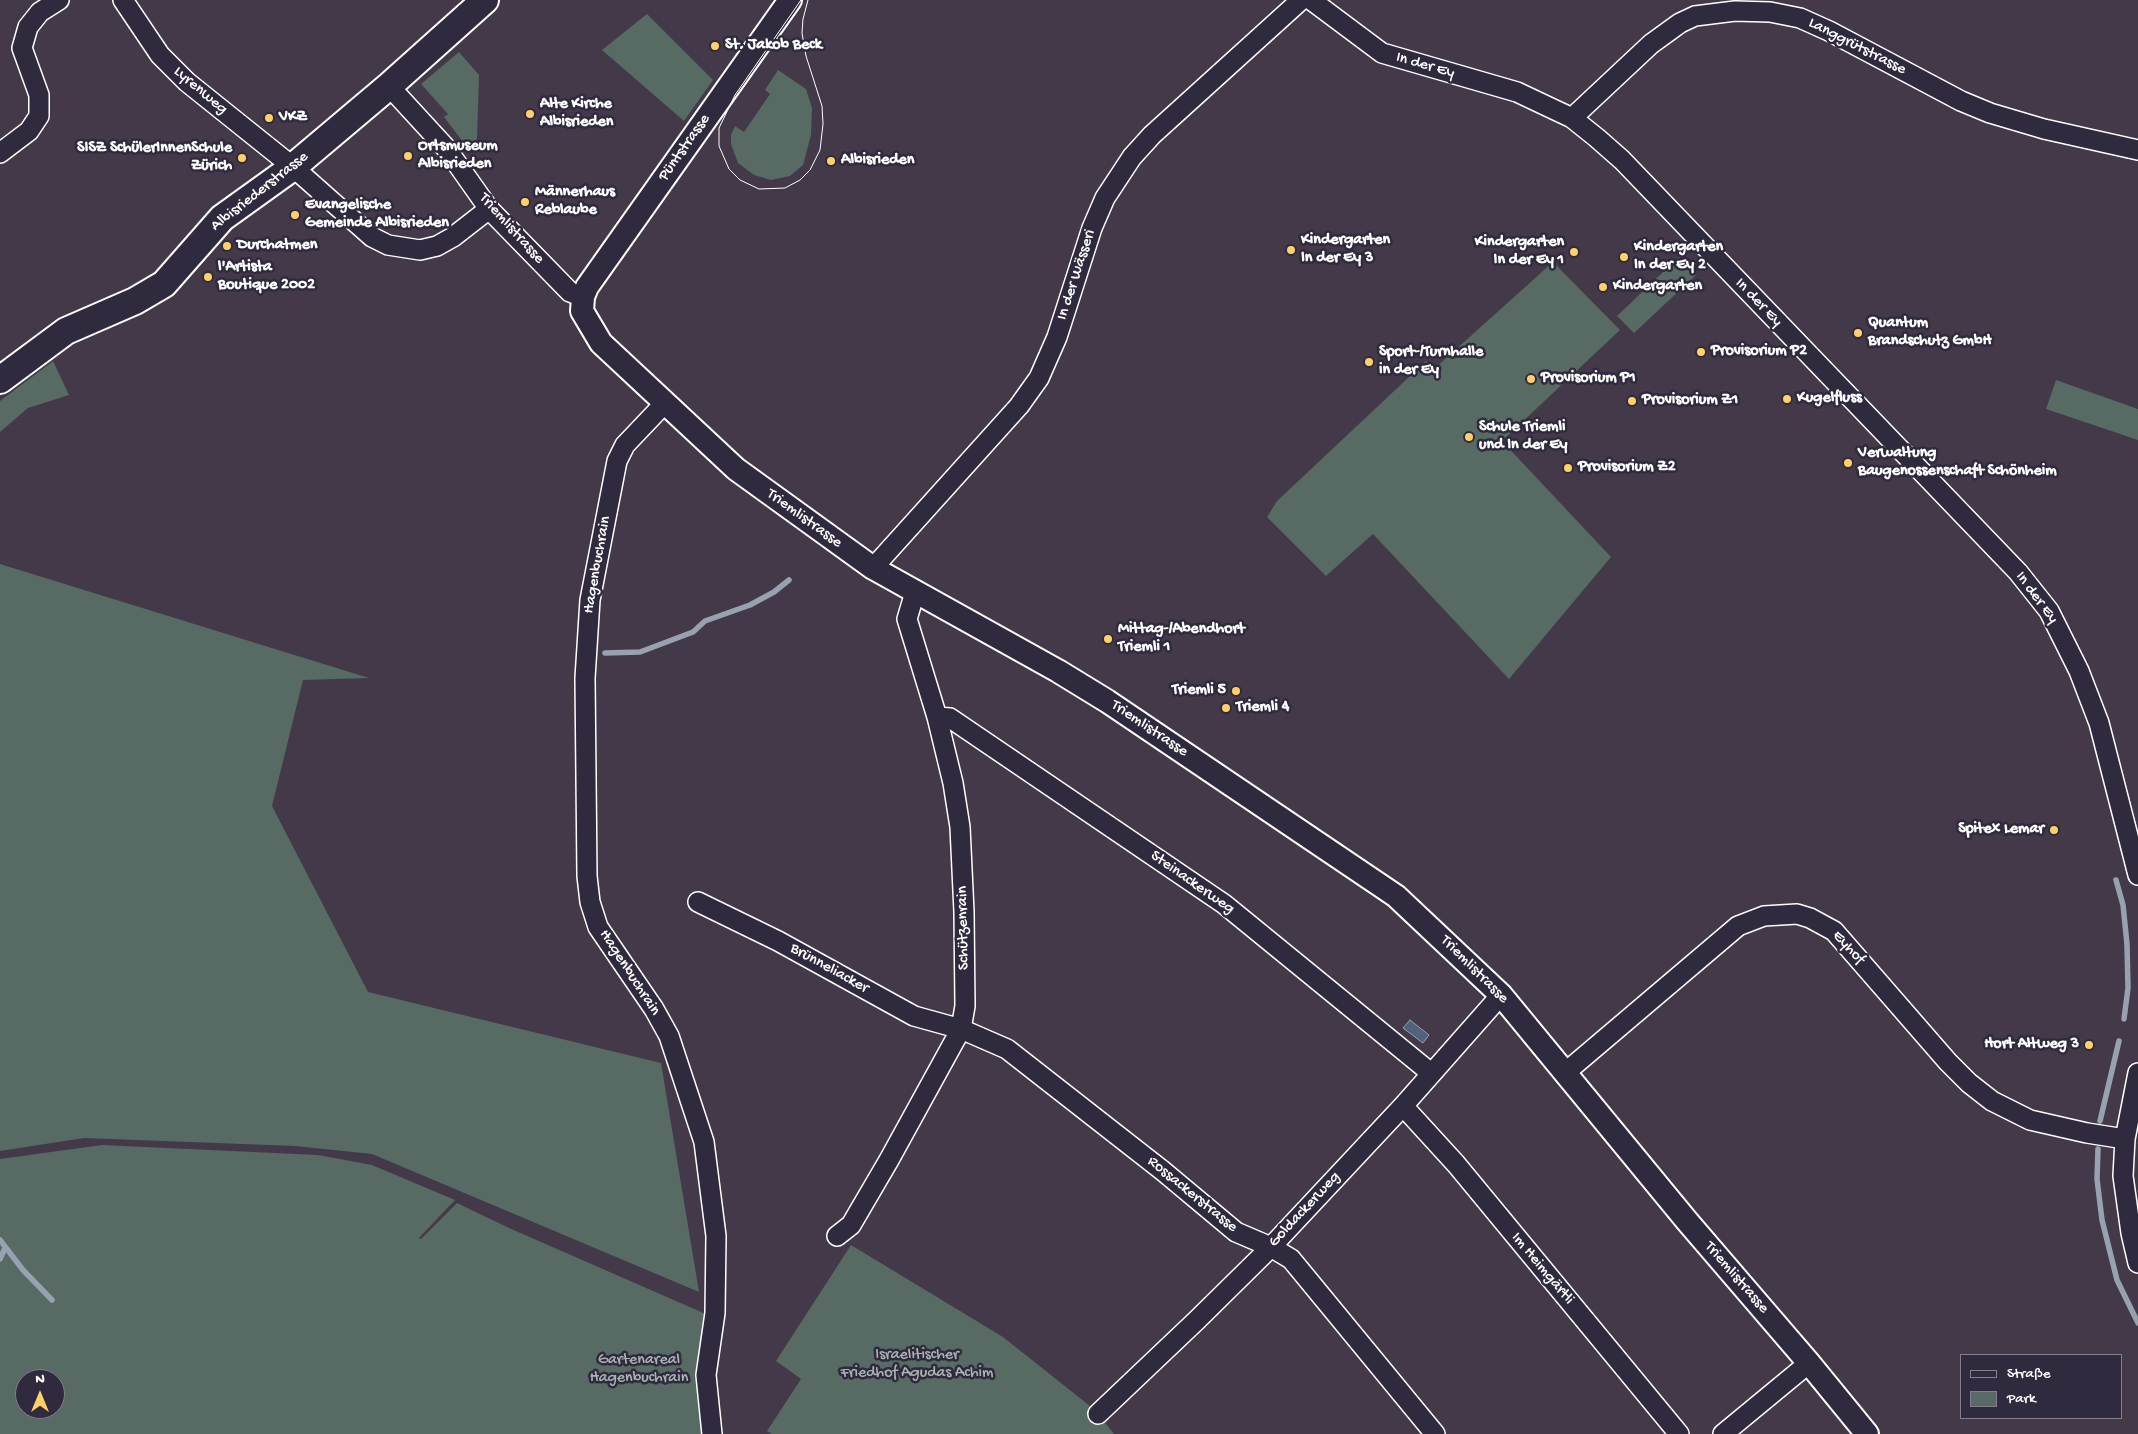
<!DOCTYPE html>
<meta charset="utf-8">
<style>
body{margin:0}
#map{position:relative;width:2138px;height:1434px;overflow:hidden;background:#433948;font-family:"Gochi Hand",sans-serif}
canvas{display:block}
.legend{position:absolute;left:1960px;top:1354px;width:162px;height:65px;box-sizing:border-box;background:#2f2a3d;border:1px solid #827f8b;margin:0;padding:6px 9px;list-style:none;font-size:15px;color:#fff}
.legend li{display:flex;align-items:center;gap:10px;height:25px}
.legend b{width:25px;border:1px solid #827f8b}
.north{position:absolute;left:15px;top:1369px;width:50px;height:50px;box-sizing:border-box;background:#2f2a3d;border:1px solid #827f8b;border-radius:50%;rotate:0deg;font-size:14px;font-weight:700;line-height:20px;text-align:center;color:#fff}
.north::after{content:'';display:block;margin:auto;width:18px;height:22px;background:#ffd166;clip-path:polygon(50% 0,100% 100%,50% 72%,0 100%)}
</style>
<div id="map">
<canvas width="2138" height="1434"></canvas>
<ul class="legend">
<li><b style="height:6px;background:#2f2a3d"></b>Straße</li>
<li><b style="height:14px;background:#576a64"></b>Park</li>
</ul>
<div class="north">N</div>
</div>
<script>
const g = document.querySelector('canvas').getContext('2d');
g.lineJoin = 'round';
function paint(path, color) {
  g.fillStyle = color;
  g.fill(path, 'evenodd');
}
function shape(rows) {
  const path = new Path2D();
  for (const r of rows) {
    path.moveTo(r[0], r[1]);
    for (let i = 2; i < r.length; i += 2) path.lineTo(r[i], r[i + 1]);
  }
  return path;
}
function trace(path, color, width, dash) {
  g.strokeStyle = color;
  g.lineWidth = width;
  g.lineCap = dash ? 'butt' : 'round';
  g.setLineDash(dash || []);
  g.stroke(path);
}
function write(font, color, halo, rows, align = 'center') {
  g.font = font + ' "Gochi Hand",sans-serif';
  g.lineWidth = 5;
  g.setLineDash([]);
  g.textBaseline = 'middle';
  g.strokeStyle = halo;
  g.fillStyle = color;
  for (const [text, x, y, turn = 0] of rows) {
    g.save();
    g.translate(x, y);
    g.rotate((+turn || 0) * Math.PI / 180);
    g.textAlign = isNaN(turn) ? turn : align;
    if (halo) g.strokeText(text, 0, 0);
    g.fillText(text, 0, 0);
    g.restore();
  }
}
paint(shape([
 [647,14,713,80,684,121,602,50],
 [459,52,479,75,477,139,471,145,463,142,444,117,448,114,421,84],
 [778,70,806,89,812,108,811,135,803,165,790,176,771,180,754,175,738,163,731,144,731,135,735,126,744,132,770,94,765,90],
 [1679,257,1696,275,1634,333,1617,316],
 [1553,262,1620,330,1502,441,1611,557,1509,679,1373,534,1326,576,1267,517,1277,501,1426,361,1434,369],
 [53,361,69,395,28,408,0,432,0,401],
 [2056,380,2138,409,2138,440,2046,409],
 [0,564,369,678,303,680,272,806,368,992,661,1063,699,1292,372,1154,295,1146,84,1138,0,1151],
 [102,1145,318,1155,372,1165,455,1200,419,1238,421,1239,457,1203,509,1228,708,1315,705,1434,0,1434,0,1159],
 [25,1379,55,1379,55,1409,25,1409],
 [851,1245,1003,1337,1095,1410,1114,1434,772,1434,767,1431,801,1379,776,1361]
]), '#576a64');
const water = shape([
 [1410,1020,1429,1035,1423,1043,1403,1028,1410,1020]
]);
paint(water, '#51637c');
trace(water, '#97a1b0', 1);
trace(shape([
 [605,653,640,652,693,632,705,621,750,605,774,592,789,580],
 [2116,880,2123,905,2127,944,2128,988,2124,1019],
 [2100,1121,2119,1041],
 [2098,1149,2097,1179,2102,1220,2117,1280,2138,1323],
 [0,1240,23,1270,52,1300],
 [0,1259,5,1248]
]), '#97a1b0', 5.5);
const minor = shape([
 [123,0,160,55,187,82,293,167,372,237,388,245,420,250,437,246,453,237,489,209],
 [1311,0,1382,53,1517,92,1572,118,1597,138,1622,160,2018,572,2049,611,2079,671,2099,723,2138,875],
 [389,86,446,148,489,209,570,292,583,297],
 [1572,118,1651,44,1680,23,1695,16,1735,11,1770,12,1800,18,1829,31,1961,101,1990,113,2044,129,2138,150],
 [0,153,29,131,39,116,39,95,22,48,28,27,40,12,59,0],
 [664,404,625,445,617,461,590,600,585,678,587,876,590,902,598,927,654,1009,669,1036,704,1142,716,1236,715,1313,706,1375,712,1434],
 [873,568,1019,406,1039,378,1057,337,1092,228,1105,198,1132,157,1152,135,1301,0],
 [937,717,950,718,1224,904,1431,1073],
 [698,902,778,941,914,1016,961,1029,1007,1049,1163,1171,1236,1232,1271,1247,1291,1259,1435,1434],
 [1566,1072,1738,926,1764,916,1797,914,1810,918,1834,931,1948,1062,1969,1083,1992,1101,2030,1120,2087,1133,2125,1139],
 [2138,1073,2125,1139,2123,1176,2131,1233,2138,1263],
 [1403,1106,1456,1164,1679,1434],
 [837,1236,851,1225,889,1160,961,1029,965,1006,964,912,960,827,953,783,937,717,907,619,915,592],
 [1098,1414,1197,1320,1271,1247,1403,1106,1501,995],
 [1723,1434,1809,1363]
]);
const tertiary = shape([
 [790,0,587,287,583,297,582,311,601,343,736,469,873,568,1058,671,1107,701,1396,896,1501,995,1687,1221,1809,1363,1867,1434]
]);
const secondary = shape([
 [0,380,66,331,135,301,164,284,222,218,293,167,389,86,485,0]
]);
trace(minor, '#fff', 22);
trace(tertiary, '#fff', 26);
trace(secondary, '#fff', 30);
trace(minor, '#2f2a3d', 19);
trace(tertiary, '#2f2a3d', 22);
trace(secondary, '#2f2a3d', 26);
trace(shape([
 [801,0,735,95,719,128,719,146,729,169,740,180,759,189,785,188,800,180,810,170,820,150,823,124,822,106,806,56,802,33,803,19,808,0]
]), '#fff', 1);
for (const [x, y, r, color] of [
 [715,46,5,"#ffd166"],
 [530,114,5,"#ffd166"],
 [269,118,5,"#ffd166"],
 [408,156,5,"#ffd166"],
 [242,158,5,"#ffd166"],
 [831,161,5,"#ffd166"],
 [525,202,5,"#ffd166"],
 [295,215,5,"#ffd166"],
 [227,246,5,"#ffd166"],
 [1291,250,5,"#ffd166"],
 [1574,252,5,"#ffd166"],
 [1624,257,5,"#ffd166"],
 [208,277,5,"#ffd166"],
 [1603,287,5,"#ffd166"],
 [1858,333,5,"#ffd166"],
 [1701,352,5,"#ffd166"],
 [1369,362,5,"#ffd166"],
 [1531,379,5,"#ffd166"],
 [1787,399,5,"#ffd166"],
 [1632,401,5,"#ffd166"],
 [1469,437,5,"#ffd166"],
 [1848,463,5,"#ffd166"],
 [1568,468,5,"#ffd166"],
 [1108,639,5,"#ffd166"],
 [1236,691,5,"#ffd166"],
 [1226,708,5,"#ffd166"],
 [2054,830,5,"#ffd166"],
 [2089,1045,5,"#ffd166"]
]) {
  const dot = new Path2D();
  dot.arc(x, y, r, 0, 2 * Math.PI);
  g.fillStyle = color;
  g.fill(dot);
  trace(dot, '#2f2a3d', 2);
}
write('bold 16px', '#fff', '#2f2a3d', [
 ["St. Jakob Beck",725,46],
 ["Alte Kirche",540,105],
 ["Albisrieden",540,123],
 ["VKZ",279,118],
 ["Ortsmuseum",418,147],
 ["Albisrieden",418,165],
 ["SISZ SchülerInnenSchule",232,149,"right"],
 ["Zürich",232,167,"right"],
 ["Albisrieden",841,161],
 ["Männerhaus",535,193],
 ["Reblaube",535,211],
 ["Evangelische",305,206],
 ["Gemeinde Albisrieden",305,224],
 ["Kindergarten",1301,241],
 ["In der Ey 3",1301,259],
 ["Kindergarten",1564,243,"right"],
 ["In der Ey 1",1564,261,"right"],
 ["Durchatmen",237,246],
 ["Kindergarten",1634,248],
 ["In der Ey 2",1634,266],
 ["l'Artista",218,268],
 ["Boutique 2002",218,286],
 ["Kindergarten",1613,287],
 ["Quantum",1868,324],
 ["Brandschutz GmbH",1868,342],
 ["Provisorium P2",1711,352],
 ["Sport-/Turnhalle",1379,353],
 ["in der Ey",1379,371],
 ["Provisorium P1",1541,379],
 ["Kugelfluss",1797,399],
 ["Provisorium Z1",1642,401],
 ["Schule Triemli",1479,428],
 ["und In der Ey",1479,446],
 ["Verwaltung",1858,454],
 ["Baugenossenschaft Schönheim",1858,472],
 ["Provisorium Z2",1578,468],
 ["Mittag-/Abendhort",1118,630],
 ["Triemli 1",1118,648],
 ["Triemli 5",1226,691,"right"],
 ["Triemli 4",1236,708],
 ["Spitex Lemar",2044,830,"right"],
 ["Hort Altweg 3",2079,1045,"right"]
], 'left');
write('16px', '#fff', '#2f2a3d', [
 ["Langgrütstrasse",1857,47,27],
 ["In der Ey",1425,66,16],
 ["Lyrenweg",200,91,40],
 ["Püntstrasse",685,148,-55],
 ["Albisriederstrasse",260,192,-38],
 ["Triemlistrasse",511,229,48],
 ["In der Wässeri",1077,275,-72],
 ["In der Ey",1758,303,46],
 ["Triemlistrasse",804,519,36],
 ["Hagenbuchrain",598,565,-80],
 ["In der Ey",2036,598,53],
 ["Triemlistrasse",1149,729,34],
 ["Steinackerweg",1192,883,35],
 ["Schützenrain",964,928,-91],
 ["Eyhof",1848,948,47],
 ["Brünneliacker",829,969,29],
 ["Triemlistrasse",1474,970,45],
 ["Hagenbuchrain",629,973,57],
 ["Rossackerstrasse",1192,1195,39],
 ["Goldackerweg",1305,1210,-47],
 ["Im Heimgärtli",1542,1269,50],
 ["Triemlistrasse",1736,1278,49]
]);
write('16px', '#abb4b2', '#2f2a3d', [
 ["Israelitischer",917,1356],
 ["Friedhof Agudas Achim",917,1374],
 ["Gartenareal",639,1361],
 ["Hagenbuchrain",639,1379]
]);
</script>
